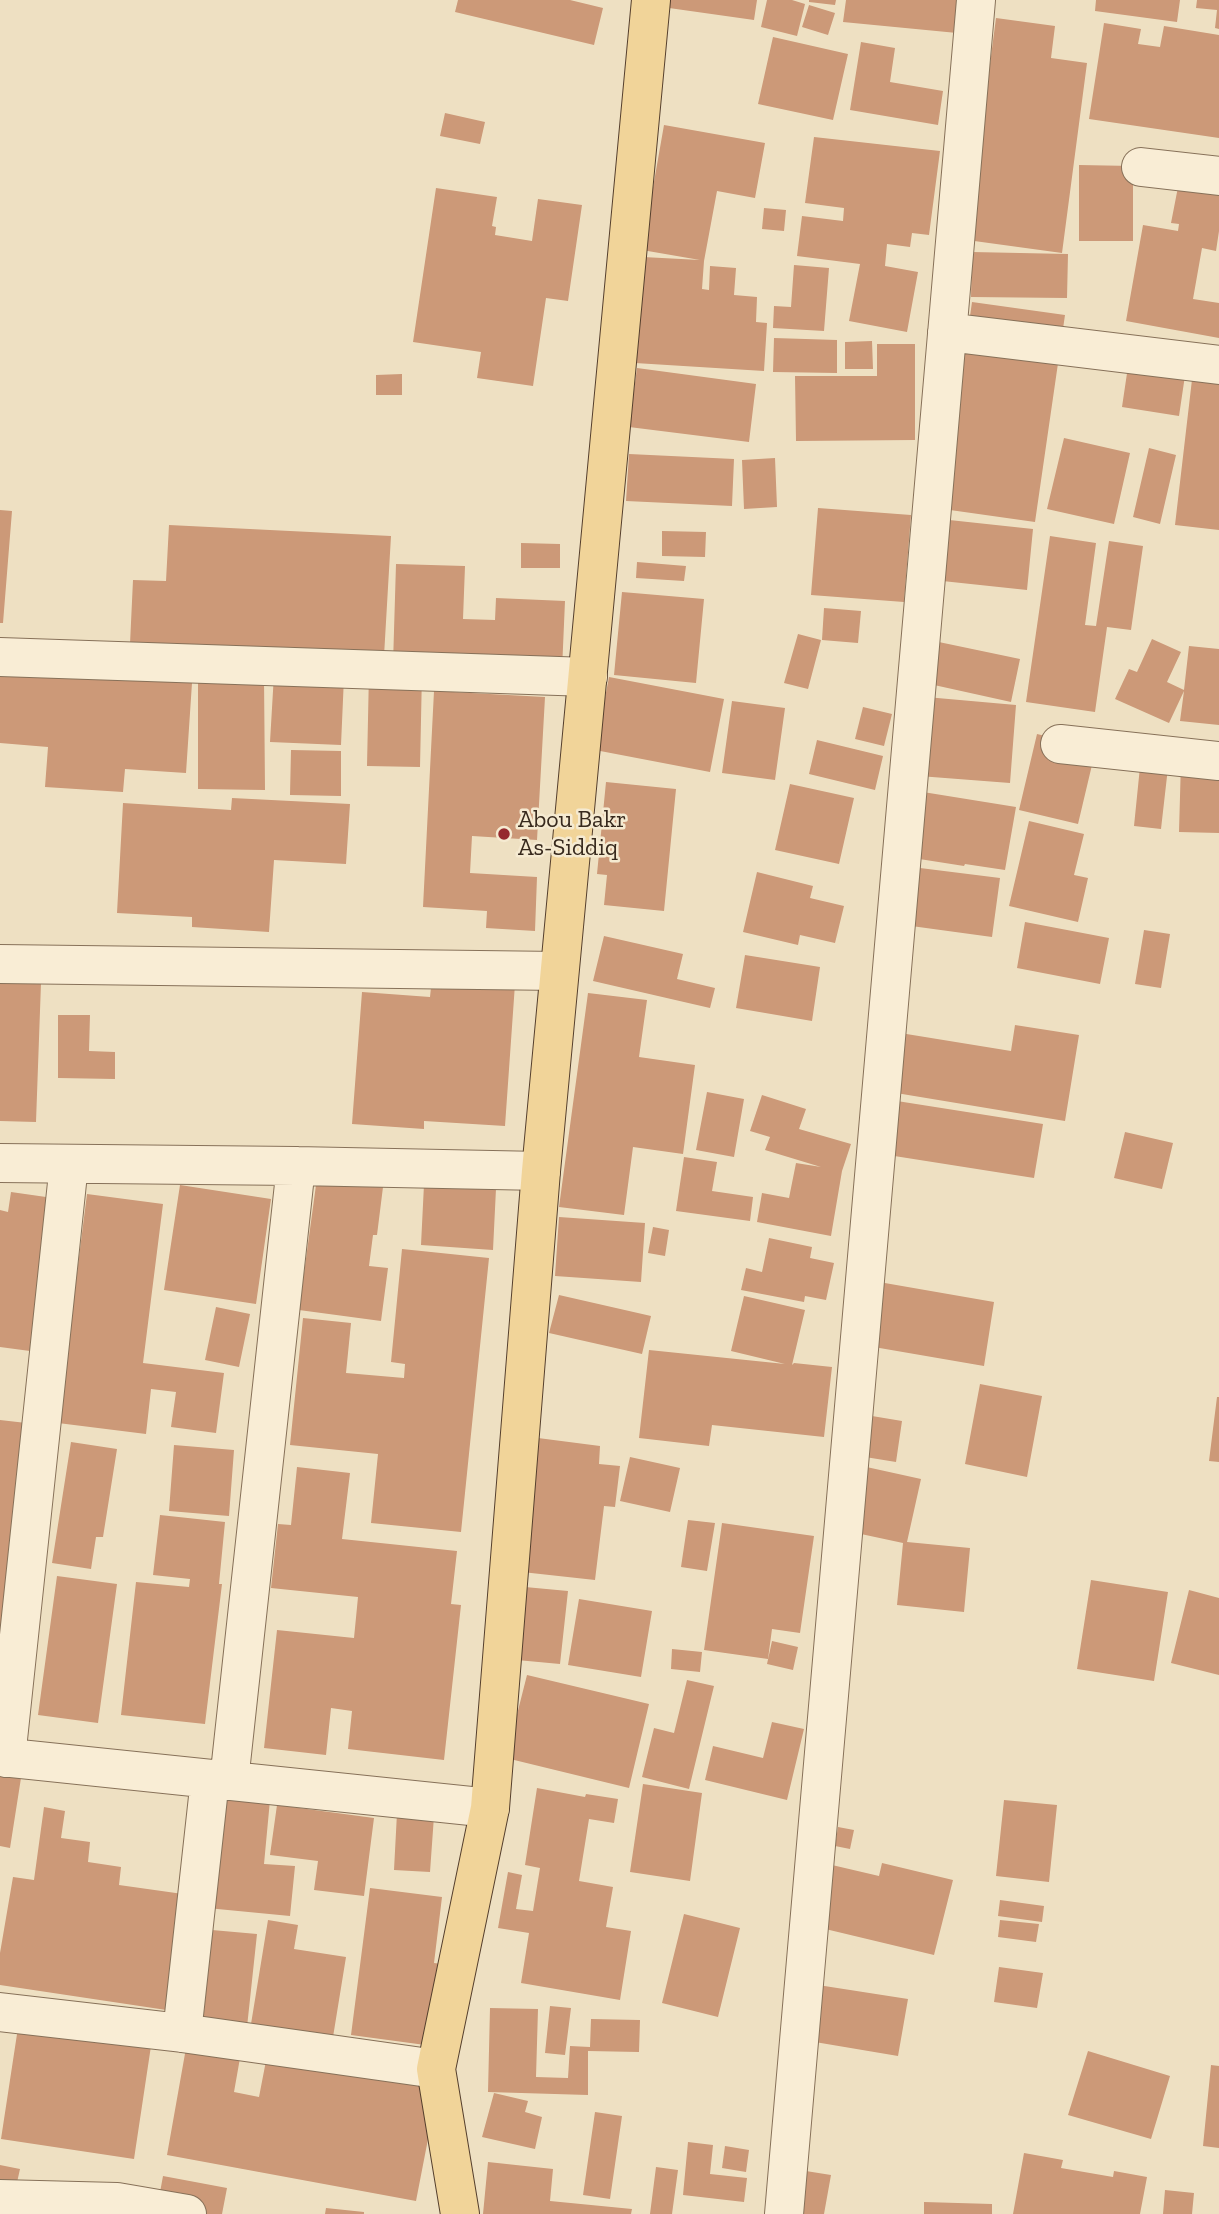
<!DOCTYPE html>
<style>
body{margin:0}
canvas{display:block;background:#eee0c2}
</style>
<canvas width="1219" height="2214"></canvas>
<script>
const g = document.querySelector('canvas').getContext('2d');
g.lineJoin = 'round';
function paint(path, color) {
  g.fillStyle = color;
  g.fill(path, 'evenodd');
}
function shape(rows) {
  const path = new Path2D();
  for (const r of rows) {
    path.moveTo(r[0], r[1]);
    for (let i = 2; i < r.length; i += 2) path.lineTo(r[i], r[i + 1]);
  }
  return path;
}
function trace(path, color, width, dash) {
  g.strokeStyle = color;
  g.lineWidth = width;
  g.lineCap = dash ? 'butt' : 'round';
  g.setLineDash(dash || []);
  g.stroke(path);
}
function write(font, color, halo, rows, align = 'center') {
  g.font = font + ' "Zilla Slab",serif';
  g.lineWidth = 5;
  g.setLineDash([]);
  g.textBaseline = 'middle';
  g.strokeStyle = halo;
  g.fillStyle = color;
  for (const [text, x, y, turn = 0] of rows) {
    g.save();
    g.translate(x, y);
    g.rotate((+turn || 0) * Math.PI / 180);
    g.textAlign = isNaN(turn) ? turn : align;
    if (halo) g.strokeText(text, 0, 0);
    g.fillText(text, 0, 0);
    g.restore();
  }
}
paint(shape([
 [458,0,570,0,603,8,594,45,455,12],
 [670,0,757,0,754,20,669,8],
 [767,0,792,0,805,4,797,36,761,27],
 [809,0,836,0,835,5,809,2],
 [846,0,961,0,957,33,843,22],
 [1096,0,1180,0,1177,22,1095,11],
 [1197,0,1219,0,1219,29,1215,28,1217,10,1196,8],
 [809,5,835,13,828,35,802,27],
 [996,18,1055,26,1051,58,1087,63,1062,253,967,240],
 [1104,23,1141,29,1138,44,1160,47,1164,26,1219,35,1219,138,1089,119],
 [773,37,848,54,833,120,758,104],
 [861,42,895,48,890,82,943,91,938,125,850,110],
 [445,113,485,122,480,144,440,136],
 [664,125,765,143,755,198,717,191,704,261,702,289,709,290,710,266,736,268,734,295,757,297,756,322,767,323,764,371,635,363,643,257,700,260,642,250],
 [814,137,940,151,929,235,912,233,910,247,887,244,885,266,918,272,907,332,849,321,860,264,797,256,802,216,843,221,844,208,805,203],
 [1079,165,1133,166,1133,241,1079,241],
 [1219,171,1219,231,1216,251,1202,248,1193,299,1219,303,1219,338,1126,321,1143,225,1178,231,1179,224,1171,223,1178,187],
 [436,188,497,197,492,226,496,227,495,235,532,241,538,199,582,205,568,301,546,298,533,386,477,378,481,352,413,342],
 [764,208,786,210,784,231,762,229],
 [972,252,1068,254,1067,298,971,297],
 [794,265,829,268,824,331,773,328,774,306,791,307],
 [972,302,1065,315,1035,522,943,509],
 [774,338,837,340,837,373,773,372],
 [872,341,873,369,845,369,845,342],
 [877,344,915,344,915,440,796,441,795,376,877,376],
 [1130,353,1187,362,1179,416,1122,407],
 [637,368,756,384,749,442,629,427],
 [1193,371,1219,374,1219,530,1175,525],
 [402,374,402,395,376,395,376,375],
 [1064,438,1130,453,1114,524,1047,509],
 [1149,448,1176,455,1160,524,1133,517],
 [629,454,734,459,732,506,626,501],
 [775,458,777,507,744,509,742,460],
 [818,508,911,515,904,602,811,595],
 [0,510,12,511,3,623,0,623],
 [940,519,1033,529,1027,590,933,580],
 [169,525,391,536,384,656,130,644,133,580,166,581],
 [662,531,706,532,705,557,662,556],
 [1050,536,1096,543,1085,625,1096,626,1109,541,1143,546,1131,630,1107,627,1095,712,1026,702],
 [521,543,560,544,560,568,521,568],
 [637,562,686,566,684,581,636,578],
 [396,564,465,566,463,619,495,620,496,598,565,601,562,670,393,664],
 [622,592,704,599,696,683,614,675],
 [824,608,861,611,858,643,822,640],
 [798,634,821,640,808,689,784,683],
 [1152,639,1181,652,1167,682,1184,690,1189,646,1219,649,1219,725,1180,721,1184,691,1169,723,1115,699,1129,669,1137,672],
 [934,641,1020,659,1011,702,925,683],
 [0,659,193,668,186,773,125,769,123,792,45,787,48,747,0,743],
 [369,672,422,673,420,767,367,766],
 [274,674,344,677,341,745,270,742],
 [198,677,264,677,265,790,198,789],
 [609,677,724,699,710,772,595,750],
 [434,691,545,697,537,840,472,836,470,873,537,877,535,931,486,928,487,911,423,907],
 [926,697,1016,705,1010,783,919,776],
 [732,701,785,708,775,780,722,773],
 [863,707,892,714,884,746,855,739],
 [1037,734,1096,748,1078,824,1019,810],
 [817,740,883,756,875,790,809,774],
 [1142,747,1170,750,1161,829,1134,826],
 [291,750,341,751,341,796,290,795],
 [1181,761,1219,762,1219,833,1179,832],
 [606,782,676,789,664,911,604,905,607,875,597,874],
 [790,784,854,798,839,864,775,850],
 [923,792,1016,807,1005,870,965,864,964,866,913,858],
 [232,798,350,804,346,864,274,860,269,932,192,927,192,917,117,913,123,803,231,810],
 [1029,821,1084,834,1074,875,1088,878,1078,922,1009,906],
 [912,867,1000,878,992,937,904,925],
 [757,872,813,886,810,898,844,906,835,943,800,935,798,945,743,932],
 [1025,922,1109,938,1100,984,1017,968],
 [1144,930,1170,934,1161,988,1135,984],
 [604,936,683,954,677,979,715,988,710,1008,593,981],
 [745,955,820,967,812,1021,736,1008],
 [432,978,515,984,505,1126,424,1121,424,1129,352,1124,362,992,430,997],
 [0,982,41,983,36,1122,0,1121],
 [588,993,647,1000,639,1057,695,1065,683,1154,633,1147,624,1215,559,1207],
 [58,1015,90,1015,89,1051,115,1052,115,1079,58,1078],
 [1015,1025,1079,1035,1065,1121,878,1090,888,1031,1011,1051],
 [707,1092,744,1099,734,1157,696,1150],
 [762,1095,806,1109,799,1129,851,1144,842,1171,831,1236,757,1222,762,1193,789,1198,796,1163,821,1167,765,1150,770,1137,750,1131],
 [897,1101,1043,1124,1034,1178,888,1155],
 [1125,1132,1173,1143,1162,1189,1114,1178],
 [684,1157,717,1162,712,1191,753,1197,750,1221,676,1211],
 [319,1163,385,1171,377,1235,373,1235,369,1266,388,1268,381,1321,299,1310],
 [425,1164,497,1168,493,1250,421,1245],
 [180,1185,271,1199,256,1304,164,1290],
 [11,1192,53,1198,30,1351,0,1347,0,1210,8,1212],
 [87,1194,163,1204,143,1363,224,1373,216,1433,171,1427,176,1392,151,1389,146,1434,58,1423],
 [559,1217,645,1223,641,1282,555,1276],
 [653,1227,669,1230,665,1256,648,1253],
 [769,1238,812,1247,810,1258,834,1263,826,1300,805,1296,804,1302,741,1290,746,1268,762,1272],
 [402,1249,489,1258,461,1532,371,1523,378,1454,290,1445,303,1318,351,1323,346,1373,404,1378,405,1364,391,1362],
 [879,1282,994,1302,984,1366,868,1346],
 [559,1295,651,1316,642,1354,549,1333],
 [744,1296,805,1310,792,1365,794,1363,832,1367,824,1437,712,1425,709,1446,639,1438,649,1350,785,1364,731,1351],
 [216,1307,250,1314,239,1367,205,1360],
 [980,1384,1042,1396,1027,1477,965,1464],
 [1217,1397,1219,1397,1219,1462,1209,1461],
 [866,1415,902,1421,896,1462,859,1456],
 [0,1420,35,1424,0,1714],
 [538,1438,600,1446,599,1464,620,1466,615,1507,604,1506,595,1580,522,1572],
 [71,1442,117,1449,103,1537,96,1537,91,1569,52,1563],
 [174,1445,234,1450,229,1516,169,1511],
 [630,1457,680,1468,670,1512,620,1501],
 [862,1466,921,1479,907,1542,970,1548,964,1612,897,1605,903,1543,847,1531],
 [297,1467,350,1473,342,1539,457,1551,451,1604,461,1605,444,1760,348,1749,352,1711,331,1708,326,1755,264,1748,277,1630,354,1638,358,1597,271,1588,278,1524,291,1525],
 [160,1515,225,1522,219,1584,222,1584,205,1724,121,1715,136,1582,189,1587,190,1579,153,1575],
 [688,1520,715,1523,707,1571,681,1567],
 [722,1523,814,1536,800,1633,772,1629,768,1659,704,1650],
 [57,1576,117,1584,98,1723,38,1715],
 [1091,1580,1168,1592,1154,1681,1077,1669],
 [525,1587,568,1591,560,1664,517,1660],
 [1189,1590,1219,1598,1219,1675,1171,1663],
 [579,1599,652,1611,641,1677,568,1665],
 [772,1641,798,1647,793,1670,767,1664],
 [672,1649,702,1652,700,1672,671,1669],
 [527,1675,649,1704,629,1788,506,1758],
 [687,1680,714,1686,689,1789,642,1777,654,1728,674,1733],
 [772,1722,804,1729,787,1800,705,1780,713,1746,763,1758],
 [0,1775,21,1778,10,1848,0,1846],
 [643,1784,702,1793,690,1881,630,1872],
 [537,1788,585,1797,586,1794,618,1799,614,1823,589,1819,579,1881,613,1887,606,1927,631,1931,620,2000,521,1983,529,1933,498,1928,508,1872,522,1875,516,1909,533,1911,540,1868,525,1865],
 [218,1795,270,1800,264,1864,295,1866,290,1916,207,1908],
 [1004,1800,1057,1805,1049,1882,996,1876],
 [277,1805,374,1818,364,1896,314,1890,318,1861,270,1855],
 [44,1807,65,1811,61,1838,90,1842,88,1862,121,1867,119,1885,190,1895,173,2011,0,1985,0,1953,13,1877,34,1880],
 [397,1813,434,1816,430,1872,394,1870],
 [838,1827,854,1830,850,1849,835,1846],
 [882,1863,953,1880,934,1955,817,1927,832,1865,879,1876],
 [370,1888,442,1897,434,1963,451,1965,440,2047,351,2035],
 [1000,1900,1044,1906,1042,1922,998,1916],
 [684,1914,740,1928,718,2017,662,2003],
 [268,1920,298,1925,294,1949,346,1957,333,2037,251,2024],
 [1000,1920,1039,1924,1036,1942,998,1937],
 [212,1930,257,1934,247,2027,203,2022],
 [999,1967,1043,1973,1037,2008,994,2002],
 [818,1985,908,1999,898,2056,809,2041],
 [550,2006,571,2008,565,2055,545,2053],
 [490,2008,538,2009,536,2077,568,2078,570,2046,590,2047,591,2019,640,2020,639,2052,588,2051,588,2095,488,2092],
 [19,2021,151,2046,134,2159,1,2139],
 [270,2040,441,2072,416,2201,167,2155,186,2048,240,2058,234,2092,259,2097],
 [1088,2051,1170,2076,1151,2139,1068,2115],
 [1211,2065,1219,2066,1219,2148,1203,2146],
 [494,2093,528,2101,525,2112,542,2117,535,2149,482,2137],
 [595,2112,622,2116,610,2199,583,2195],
 [688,2142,713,2145,710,2174,747,2178,744,2202,683,2195],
 [725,2146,749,2150,746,2172,722,2168],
 [1024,2153,1063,2160,1061,2168,1113,2177,1114,2171,1147,2177,1140,2214,1013,2214],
 [488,2162,553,2169,550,2201,632,2209,631,2214,483,2214],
 [0,2165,20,2169,10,2214,0,2214],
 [656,2167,678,2170,672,2214,650,2214],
 [787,2168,831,2175,824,2214,778,2214],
 [163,2176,227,2188,222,2214,156,2214],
 [1165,2190,1194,2193,1192,2214,1163,2214],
 [924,2202,992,2204,992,2214,924,2214],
 [326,2208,364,2212,364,2214,325,2214]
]), '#cc9978');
const minor = shape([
 [1141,167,1219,176],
 [947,332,1219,365],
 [0,657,588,677],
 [1060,744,1219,761],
 [0,964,559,971],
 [0,1163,296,1166,541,1171],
 [0,1757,490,1808],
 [6,1758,69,1164],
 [229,1781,296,1166],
 [0,2012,182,2033,436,2069],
 [182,2033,210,1779],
 [0,2199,117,2202,187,2214],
 [784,2214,976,0]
]);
const major = shape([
 [460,2214,436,2069,490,1808,541,1171,651,0]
]);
trace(minor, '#877159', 40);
trace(major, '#553f2d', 40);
trace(minor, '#f9edd5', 38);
trace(major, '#f1d499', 38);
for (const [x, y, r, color] of [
 [504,834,7,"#96292d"]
]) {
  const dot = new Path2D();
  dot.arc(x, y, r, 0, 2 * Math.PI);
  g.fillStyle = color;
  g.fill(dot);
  trace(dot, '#f5ead1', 2.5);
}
write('24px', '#37291d', '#f5ead1', [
 ["Abou Bakr",518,820],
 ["As-Siddiq",518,848]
], 'left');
</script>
